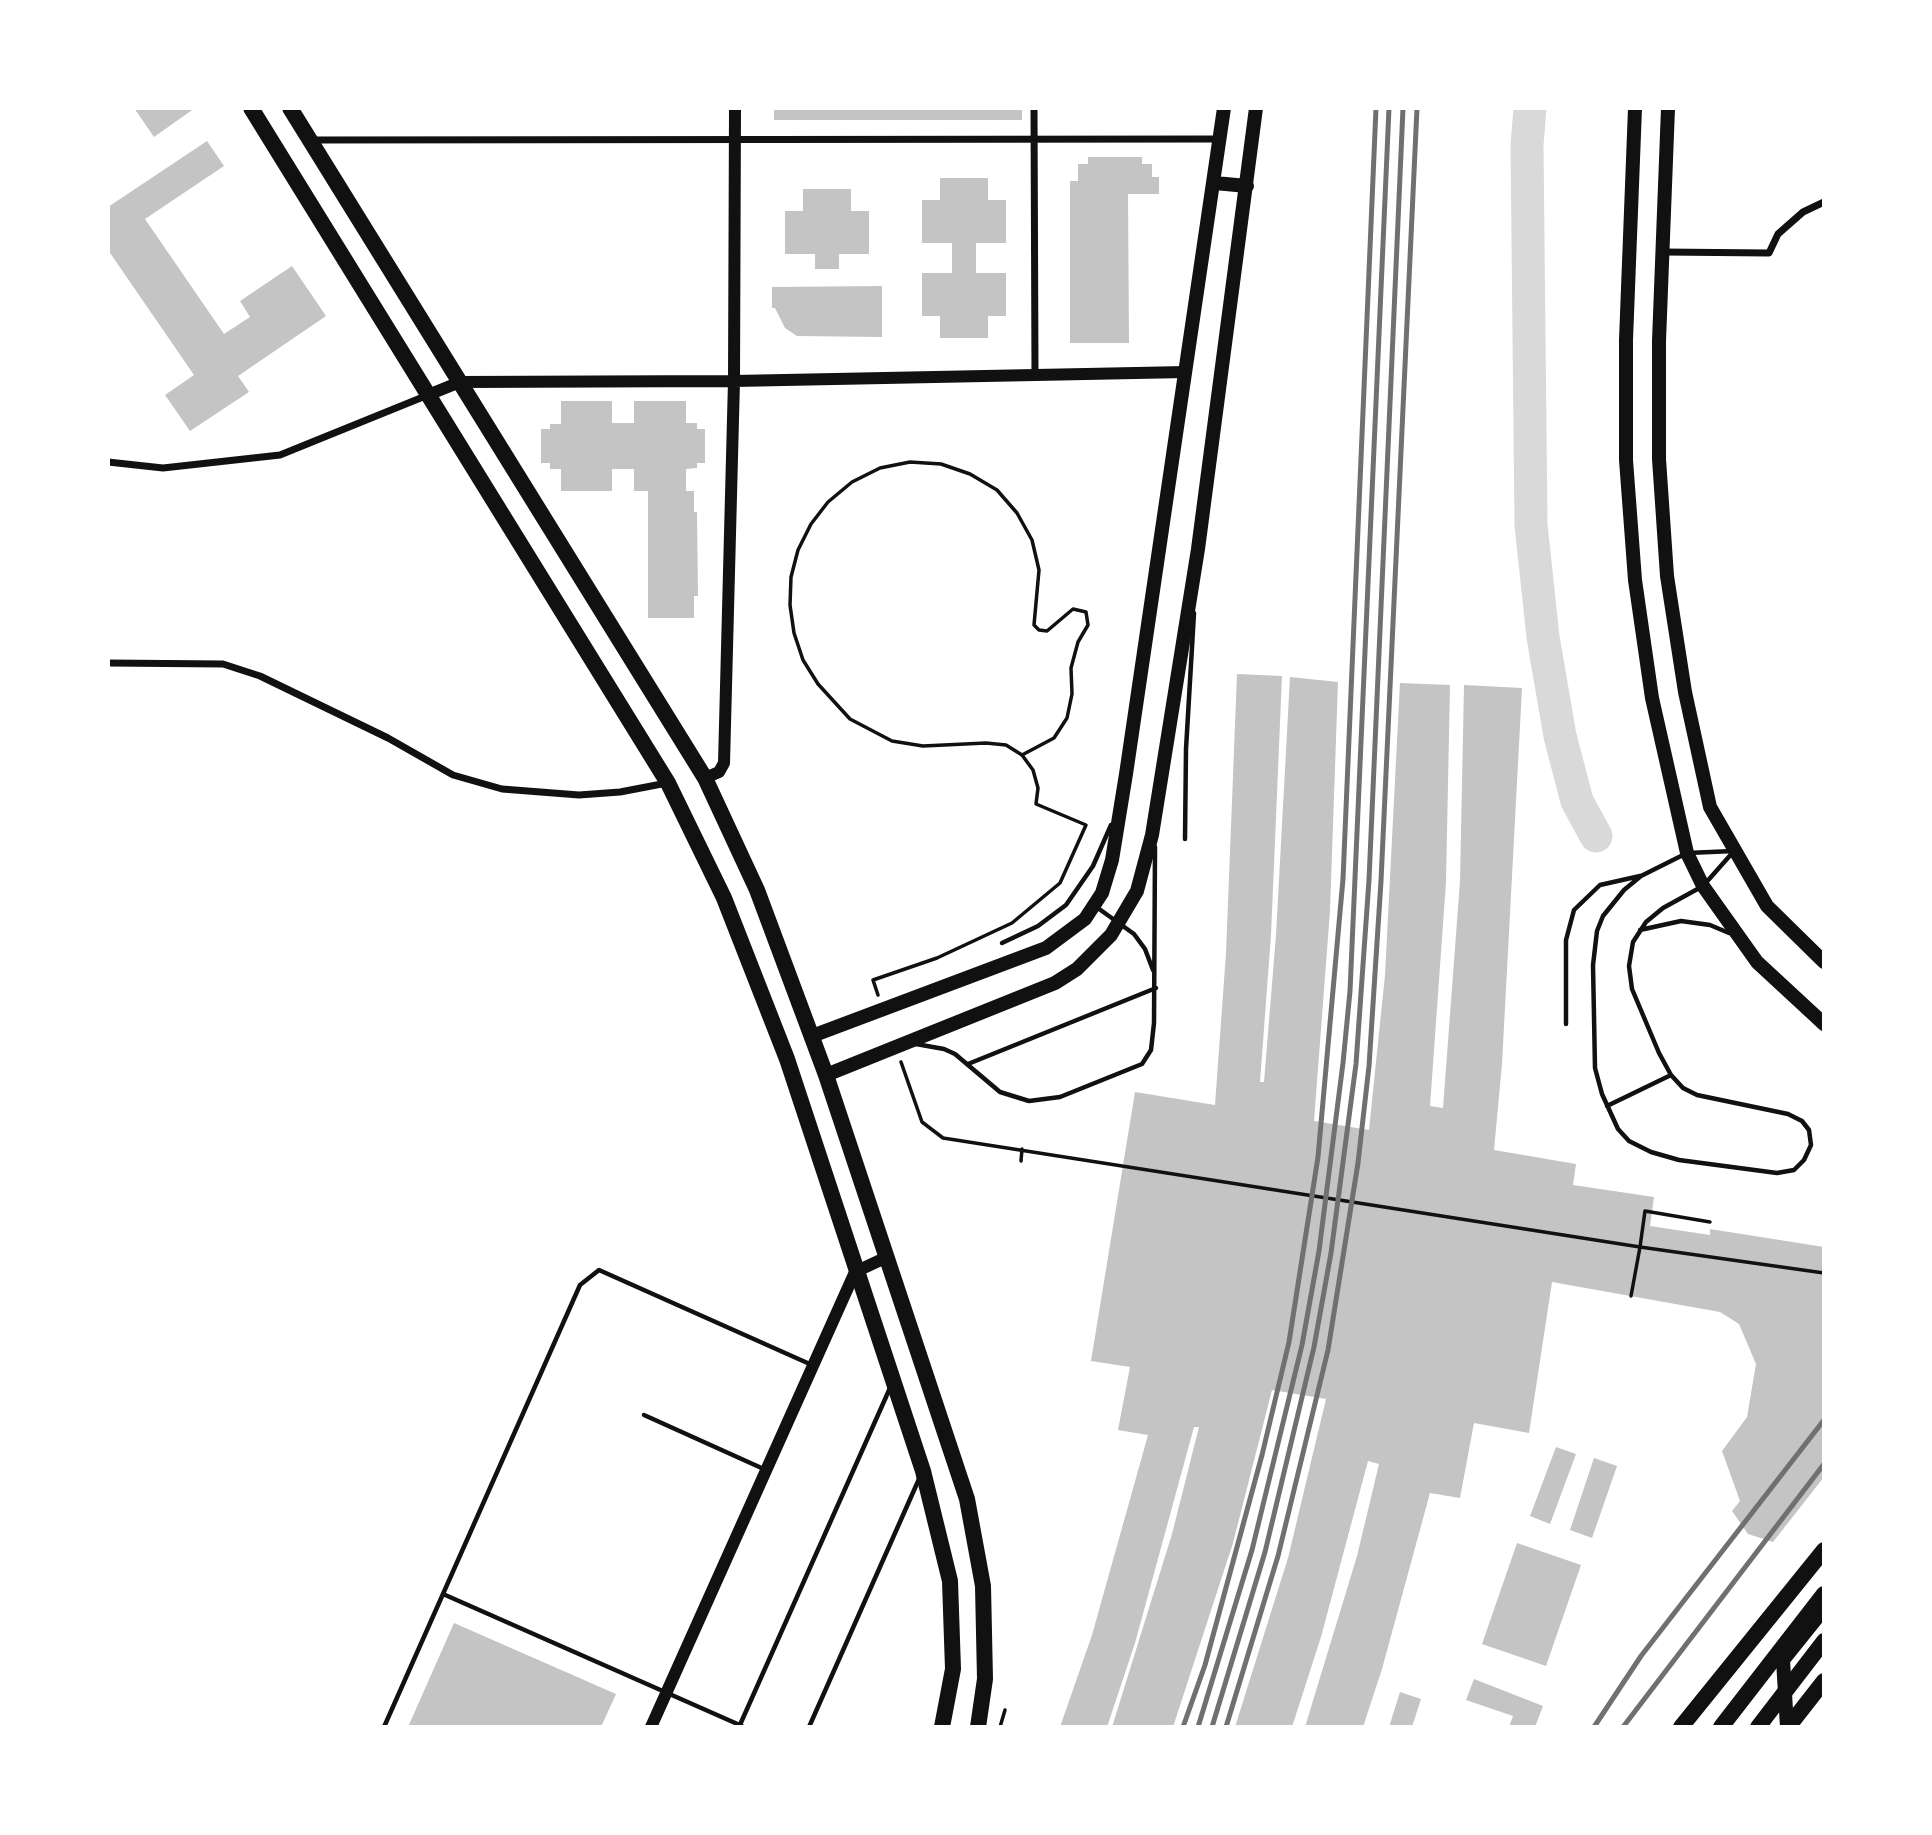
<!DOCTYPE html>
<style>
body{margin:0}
#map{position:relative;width:1932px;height:1835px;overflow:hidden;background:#fff;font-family:Karla,sans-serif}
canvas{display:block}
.frame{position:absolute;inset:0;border:110px solid #fff;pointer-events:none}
</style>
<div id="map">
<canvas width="1932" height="1835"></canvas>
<div class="frame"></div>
</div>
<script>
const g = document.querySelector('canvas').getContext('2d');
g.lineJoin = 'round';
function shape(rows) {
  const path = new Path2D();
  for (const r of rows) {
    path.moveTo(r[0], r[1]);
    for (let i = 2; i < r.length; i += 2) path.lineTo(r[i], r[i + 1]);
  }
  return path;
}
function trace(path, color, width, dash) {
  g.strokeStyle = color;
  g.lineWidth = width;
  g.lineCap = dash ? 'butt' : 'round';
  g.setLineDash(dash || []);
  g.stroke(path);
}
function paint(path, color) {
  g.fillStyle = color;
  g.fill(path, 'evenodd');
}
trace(shape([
 [1530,108,1527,145,1531,525,1543,637,1560,736,1577,801,1596,836]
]), '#d9d9d9', 33);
paint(shape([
 [134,108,195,108,154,137],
 [774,108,1022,108,1022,120,774,120],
 [207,141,224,166,145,219,224,334,250,317,240,301,292,266,326,316,238,376,249,392,190,431,165,395,194,375,108,250,108,207],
 [1088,157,1142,157,1142,164,1152,164,1152,177,1159,177,1159,194,1128,194,1129,343,1070,343,1070,181,1078,181,1078,164,1088,164],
 [940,178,988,178,988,200,1006,200,1006,243,976,243,976,273,1006,273,1006,316,988,316,988,338,940,338,940,316,922,316,922,273,952,273,952,243,922,243,922,200,940,200],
 [803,189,851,189,851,211,869,211,869,254,839,254,839,269,815,269,815,254,785,254,785,211,803,211],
 [882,286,882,337,797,336,785,328,775,308,772,308,772,287],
 [561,401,612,401,612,423,634,423,634,401,686,401,686,423,697,423,697,429,705,429,705,463,697,463,697,468,686,469,686,491,694,491,694,512,697,512,698,596,694,596,694,618,648,618,648,491,634,491,634,469,612,469,612,491,561,491,561,469,550,469,550,463,541,463,541,429,550,429,550,424,561,424],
 [1237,674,1282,676,1271,935,1260,1082,1264,1082,1276,935,1290,677,1338,682,1330,911,1314,1121,1369,1130,1385,975,1400,683,1450,685,1446,882,1430,1106,1443,1108,1460,881,1464,685,1522,688,1502,1064,1494,1150,1576,1164,1573,1185,1654,1197,1650,1226,1710,1235,1710,1229,1824,1247,1824,1477,1773,1542,1748,1534,1732,1511,1740,1501,1722,1451,1747,1417,1756,1364,1739,1324,1720,1312,1552,1282,1529,1433,1474,1423,1460,1498,1430,1493,1382,1669,1363,1727,1305,1727,1357,1556,1379,1464,1368,1461,1321,1637,1292,1727,1235,1727,1288,1558,1326,1399,1272,1390,1233,1543,1173,1727,1112,1727,1172,1534,1199,1427,1194,1427,1135,1643,1107,1727,1060,1727,1092,1635,1148,1435,1118,1430,1130,1367,1091,1361,1135,1092,1215,1105,1226,953],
 [1556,1447,1576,1454,1550,1524,1530,1516],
 [1594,1458,1617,1466,1592,1538,1570,1530],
 [1517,1543,1581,1565,1546,1666,1482,1644],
 [454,1623,616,1694,601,1727,408,1727],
 [1474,1679,1543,1706,1535,1727,1509,1727,1513,1716,1466,1700],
 [1400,1692,1421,1699,1412,1727,1389,1727]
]), '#c4c4c4');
trace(shape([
 [878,995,873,980,937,958,1012,923,1060,883,1086,825,1036,804,1038,788,1033,770,1022,755,1006,745,986,743,923,746,892,741,850,719,818,684,803,660,794,633,790,605,791,577,798,550,811,524,828,502,852,482,880,468,910,462,941,464,970,474,997,490,1017,513,1032,540,1039,570,1034,625,1039,630,1047,631,1073,609,1086,612,1088,625,1078,642,1071,668,1072,694,1067,718,1054,738,1022,755],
 [901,1062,922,1122,943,1138,1640,1247,1631,1296],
 [1021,1161,1022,1149],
 [1710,1222,1645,1211,1640,1247,1824,1273],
 [1000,1727,1005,1710]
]), '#111', 3.5);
trace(shape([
 [1185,839,1186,749,1194,613],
 [1734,851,1703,886,1663,908,1646,922,1633,942,1629,966,1632,989,1659,1053,1671,1075,1683,1088,1697,1095,1788,1114,1802,1121,1809,1130,1811,1145,1804,1160,1794,1170,1777,1173,1679,1160,1651,1152,1629,1141,1618,1129,1602,1094,1595,1068,1593,965,1597,931,1603,916,1624,890,1641,876,1687,853,1734,851],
 [1095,906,1134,934,1145,949,1153,970],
 [1640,930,1681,921,1710,925,1729,933],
 [1002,943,1038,926,1066,905,1093,866,1111,825],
 [1566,1024,1566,940,1574,910,1600,885,1640,876],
 [916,1044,944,1049,955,1054,1000,1092,1029,1101,1060,1097,1142,1064,1151,1050,1154,1023,1155,847],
 [968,1064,1156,988],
 [1607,1106,1671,1075],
 [644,1415,766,1470],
 [443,1594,742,1726],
 [384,1727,580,1285,599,1270,812,1365],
 [739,1727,890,1388],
 [809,1727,919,1479]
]), '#111', 4.5);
trace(shape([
 [1034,108,1035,375],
 [311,140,1219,139],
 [1663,252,1769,253,1778,234,1803,212,1824,202],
 [108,462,163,468,280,455,428,395],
 [108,663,223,664,260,676,388,738,453,775,502,789,579,795,620,792,667,783]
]), '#111', 7);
trace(shape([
 [428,395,460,382,734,381,1186,372],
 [705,778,719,772,724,763,734,381,735,108],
 [651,1727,855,1272,887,1257]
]), '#111', 12);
trace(shape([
 [1635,108,1626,340,1626,460,1635,580,1652,698,1687,853,1703,886,1757,962,1824,1024],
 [1668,108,1659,341,1659,459,1667,576,1685,692,1710,807,1767,906,1824,962],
 [1215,183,1247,186],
 [812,1036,1046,948,1085,919,1102,893,1112,860,1126,774,1224,108],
 [826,1075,1055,983,1077,969,1111,935,1137,891,1152,835,1198,549,1256,108],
 [1787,1727,1783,1660,1824,1609]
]), '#111', 14);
trace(shape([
 [251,108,668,783,724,898,787,1059,923,1471,950,1581,953,1669,942,1727],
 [290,108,705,778,757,890,826,1075,967,1499,983,1586,985,1679,978,1727],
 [1681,1727,1824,1550],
 [1788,1727,1824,1681]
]), '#111', 16);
trace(shape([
 [1721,1727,1824,1594],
 [1758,1727,1824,1641]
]), '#111', 16);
trace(shape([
 [1183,1727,1205,1665,1262,1455,1289,1342,1318,1157,1343,879,1376,108],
 [1198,1727,1252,1550,1302,1345,1319,1251,1343,1063,1350,991,1389,108],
 [1212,1727,1265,1552,1314,1347,1331,1253,1356,1064,1369,880,1403,108],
 [1226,1727,1278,1556,1328,1350,1358,1163,1369,1066,1381,881,1417,108],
 [1594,1727,1641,1656,1824,1420],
 [1623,1727,1824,1464]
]), '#707070', 5);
</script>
